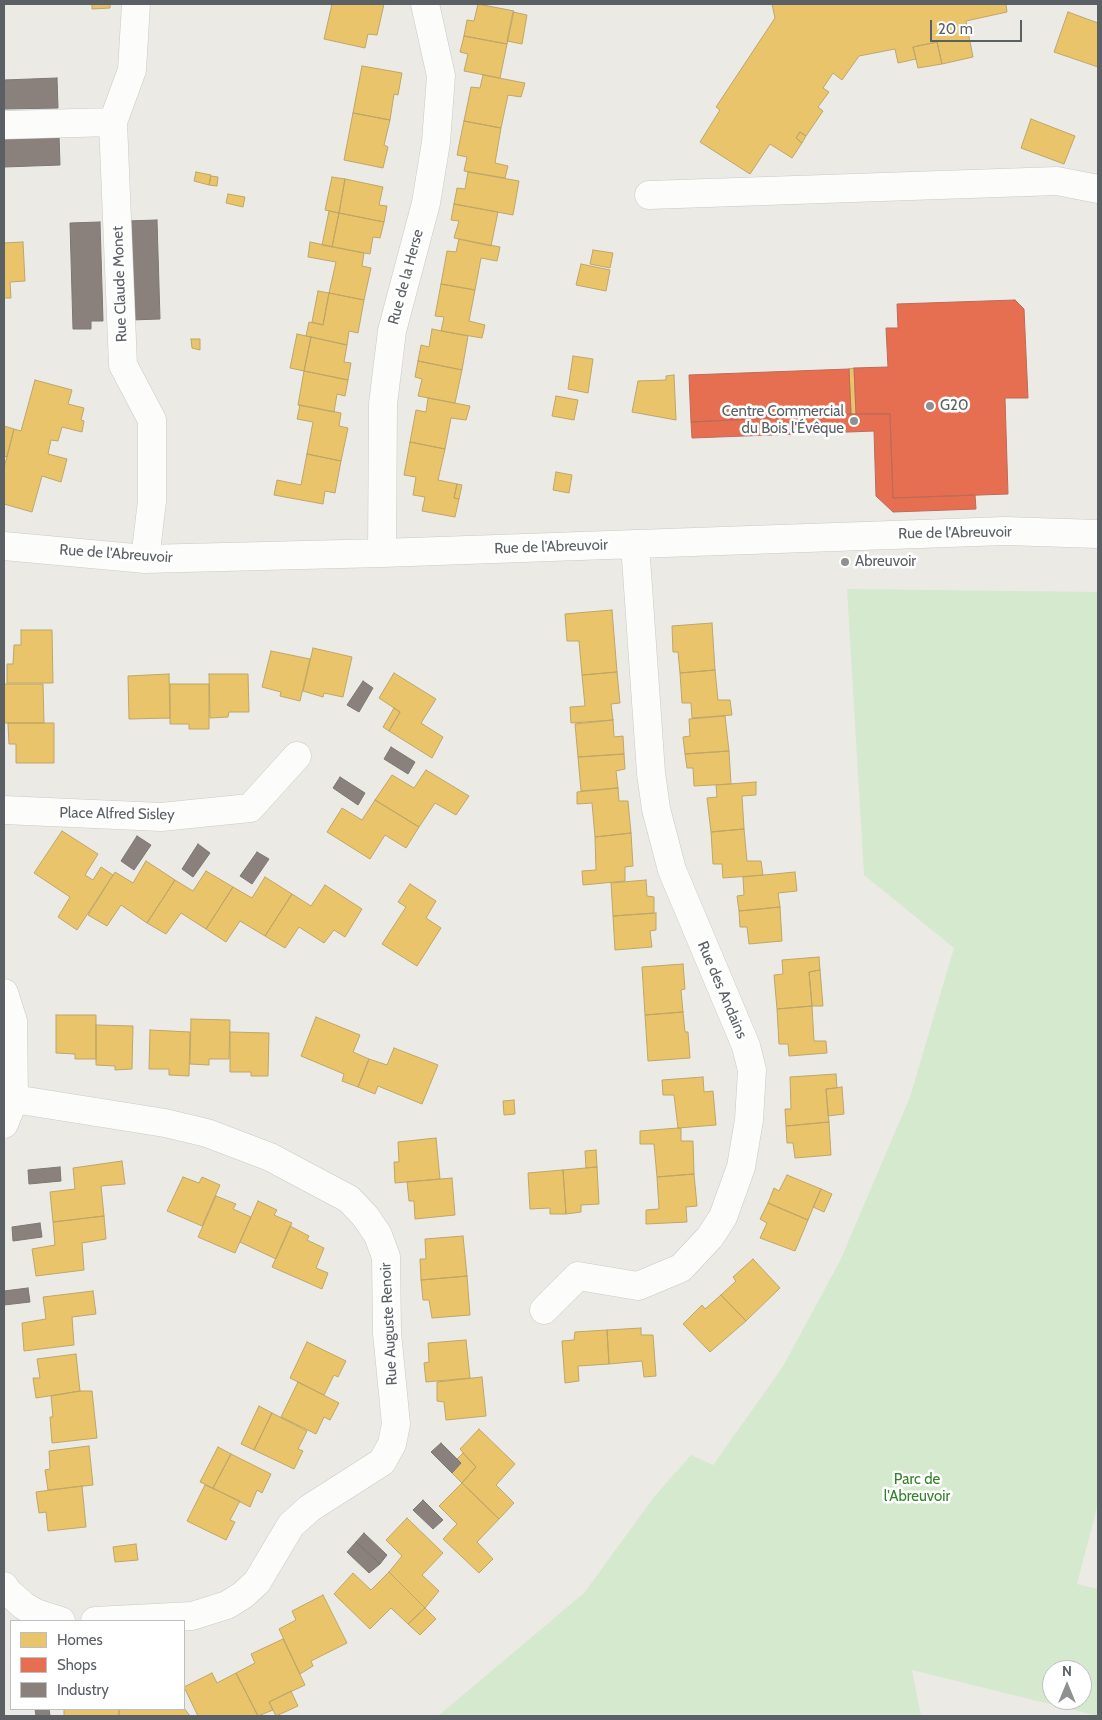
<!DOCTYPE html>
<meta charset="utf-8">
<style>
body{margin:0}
#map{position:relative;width:1102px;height:1720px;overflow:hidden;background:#eceae5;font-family:Cabin,sans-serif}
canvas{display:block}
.frame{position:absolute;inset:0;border:5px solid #5b6065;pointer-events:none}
.legend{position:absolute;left:10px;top:1620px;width:175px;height:90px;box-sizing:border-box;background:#fff;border:1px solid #bdbfc1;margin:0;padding:6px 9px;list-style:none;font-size:15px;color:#5b6065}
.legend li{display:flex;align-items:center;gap:10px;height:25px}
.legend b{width:25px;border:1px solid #bdbfc1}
.north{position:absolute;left:1042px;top:1660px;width:50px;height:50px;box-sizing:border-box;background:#fff;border:1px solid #bdbfc1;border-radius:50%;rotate:0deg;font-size:14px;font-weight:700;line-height:20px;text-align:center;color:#5b6065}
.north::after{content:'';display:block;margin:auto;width:18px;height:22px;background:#8e9092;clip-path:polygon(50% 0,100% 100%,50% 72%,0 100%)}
.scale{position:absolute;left:930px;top:20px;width:92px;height:22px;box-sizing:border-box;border:2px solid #5b6065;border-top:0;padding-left:6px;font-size:15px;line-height:18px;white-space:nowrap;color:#5b6065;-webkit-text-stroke:4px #fff;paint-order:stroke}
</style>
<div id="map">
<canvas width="1102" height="1720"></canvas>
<div class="frame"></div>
<ul class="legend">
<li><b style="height:14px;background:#e9c46a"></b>Homes</li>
<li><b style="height:14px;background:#e76f51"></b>Shops</li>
<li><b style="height:14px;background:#8a817c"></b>Industry</li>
</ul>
<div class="north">N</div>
<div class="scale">20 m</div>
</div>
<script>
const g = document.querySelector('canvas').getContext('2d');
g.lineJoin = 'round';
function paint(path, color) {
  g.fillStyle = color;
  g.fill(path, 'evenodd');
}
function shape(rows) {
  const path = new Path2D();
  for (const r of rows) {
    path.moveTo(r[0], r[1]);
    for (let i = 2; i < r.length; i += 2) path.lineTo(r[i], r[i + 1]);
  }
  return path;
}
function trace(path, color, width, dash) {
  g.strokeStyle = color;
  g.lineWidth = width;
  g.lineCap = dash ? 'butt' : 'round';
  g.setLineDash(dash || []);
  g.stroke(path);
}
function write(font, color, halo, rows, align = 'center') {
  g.font = font + ' Cabin,sans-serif';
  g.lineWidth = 5;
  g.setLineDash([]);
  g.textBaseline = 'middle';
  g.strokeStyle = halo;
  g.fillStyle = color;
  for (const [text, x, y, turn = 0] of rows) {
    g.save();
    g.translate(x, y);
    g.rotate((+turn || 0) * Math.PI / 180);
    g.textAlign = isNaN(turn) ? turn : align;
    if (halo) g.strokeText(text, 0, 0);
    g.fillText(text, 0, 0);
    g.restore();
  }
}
paint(shape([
 [847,589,1098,592,1098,1504,1077,1584,1098,1589,1098,1716,912,1670,921,1716,438,1716,584,1593,654,1497,691,1455,713,1465,782,1368,840,1261,910,1097,954,948,864,875],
 [1052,1670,1082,1670,1082,1700,1052,1700]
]), '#d5e9ce');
const homes = shape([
 [92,4,110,4,110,8,92,9,92,4],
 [332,4,384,4,377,35,368,34,365,48,324,39,332,4],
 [478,4,514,11,507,44,464,36,467,20,474,21,478,4],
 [772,4,1006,4,1007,12,966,21,973,57,942,64,937,42,913,47,916,59,898,63,895,49,859,56,842,80,833,73,823,88,829,92,818,107,823,111,806,136,800,132,796,138,802,143,792,158,770,144,750,174,700,142,720,110,716,107,775,18,772,4],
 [513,12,527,15,522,44,507,41,513,12],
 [1068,12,1098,23,1098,67,1054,52,1068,12],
 [464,36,507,44,500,78,464,71,468,54,460,52,464,36],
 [937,42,942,64,918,68,913,47,937,42],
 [362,66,402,73,398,95,394,94,390,120,353,113,362,66],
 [483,75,525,83,521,97,508,95,501,128,464,121,471,87,480,88,483,75],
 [353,113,390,120,384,145,388,147,383,168,344,160,353,113],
 [1031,119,1075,136,1064,164,1021,148,1031,119],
 [464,121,501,128,495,163,508,166,505,178,464,171,467,157,457,155,464,121],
 [800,132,806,136,802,143,796,138,800,132],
 [196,172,211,175,209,185,194,181,196,172],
 [468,172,519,181,513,215,454,204,457,188,465,189,468,172],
 [211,176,218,177,217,186,209,185,211,176],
 [332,177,345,179,339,213,325,210,332,177],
 [345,179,383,187,379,205,387,206,384,222,339,213,345,179],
 [228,194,245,197,243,207,226,203,228,194],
 [454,204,498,212,491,246,454,238,459,221,451,220,454,204],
 [329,211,339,213,332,247,322,245,329,211],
 [339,213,384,222,380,238,373,237,370,254,332,247,339,213],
 [459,239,500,247,497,261,481,258,475,290,441,284,447,251,456,252,459,239],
 [23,242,25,281,10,282,11,298,4,298,4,243,23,242],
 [310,242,364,253,362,266,371,268,364,300,329,293,336,262,308,257,310,242],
 [593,250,613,253,610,268,590,264,593,250],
 [581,264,610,270,606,291,576,285,581,264],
 [441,284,475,290,469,321,485,325,482,338,441,331,444,317,435,316,441,284],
 [318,291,329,293,323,325,312,322,318,291],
 [329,293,364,300,358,333,349,331,347,345,306,336,309,322,323,325,329,293],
 [432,329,468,336,462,370,418,361,421,345,429,347,432,329],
 [297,334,311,337,304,371,290,368,297,334],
 [311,337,347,345,344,362,351,363,348,380,304,371,311,337],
 [191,339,200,339,200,350,192,348,191,339],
 [573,356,593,359,588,393,568,389,573,356],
 [418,361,462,370,455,403,418,396,422,379,415,377,418,361],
 [854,368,856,414,851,414,849,369,854,368],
 [304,371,348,380,345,396,337,394,334,412,298,405,304,371],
 [674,375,676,420,632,412,638,381,666,380,666,376,674,375],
 [35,380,72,390,68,404,84,408,81,420,84,421,82,432,62,427,58,441,51,440,48,454,67,459,61,482,42,476,32,512,4,504,4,468,14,429,21,431,35,380],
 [556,396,578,400,574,420,552,416,556,396],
 [428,398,470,406,466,420,451,418,445,449,410,442,416,410,426,412,428,398],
 [300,405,341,413,339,426,348,428,341,461,307,454,313,422,297,419,300,405],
 [4,426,14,429,7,457,4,456,4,426],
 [410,442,445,449,438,480,457,484,454,498,459,499,455,517,422,511,425,497,413,495,416,477,404,475,410,442],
 [307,454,341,461,335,493,325,491,323,504,274,495,277,480,301,485,307,454],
 [556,472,572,475,569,493,553,490,556,472],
 [457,484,462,485,459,499,454,498,457,484],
 [612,610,617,672,582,675,579,641,567,641,565,614,612,610],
 [712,623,715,670,680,673,678,652,673,652,672,626,712,623],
 [21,630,52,630,53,683,7,683,7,664,13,664,14,645,21,645,21,630],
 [313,648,352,657,343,697,324,693,323,697,303,691,313,648],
 [271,651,310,659,300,701,280,696,281,692,262,687,271,651],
 [715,670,718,700,730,700,732,715,692,718,691,703,682,703,680,673,715,670],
 [617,672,620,703,611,704,613,720,571,723,570,707,585,706,582,675,617,672],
 [394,673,436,699,421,723,443,737,432,758,389,731,400,712,379,698,394,673],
 [169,674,170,718,129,719,128,676,169,674],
 [209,674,248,674,249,712,229,712,228,717,210,718,209,674],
 [4,684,43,684,44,723,4,723,4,684],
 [170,684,209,684,209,729,189,729,189,724,170,724,170,684],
 [394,708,400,712,389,731,383,727,394,708],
 [725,716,729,751,685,754,683,737,690,736,689,719,725,716],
 [613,720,614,737,623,736,624,754,578,757,575,724,613,720],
 [8,723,54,723,54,763,16,763,16,744,9,744,8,723],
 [729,751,731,784,694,786,693,768,687,768,685,754,729,751],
 [624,754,625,769,616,771,618,788,581,791,578,757,624,754],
 [426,770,469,796,456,815,435,803,419,827,375,800,392,775,414,788,426,770],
 [756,782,756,795,742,796,744,829,711,832,707,798,717,797,716,785,756,782],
 [618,788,619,801,628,801,631,833,595,837,592,803,577,804,577,792,618,788],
 [375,800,419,827,406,848,385,835,370,859,327,832,342,808,362,820,375,800],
 [744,829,747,861,761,861,763,875,723,878,722,864,713,864,711,832,744,829],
 [62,831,98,854,85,875,93,880,101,867,113,875,77,930,58,917,70,897,34,873,62,831],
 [631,833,633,866,625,867,625,881,583,885,582,871,596,870,595,837,631,833],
 [146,861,175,880,147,923,121,905,107,926,88,915,115,872,133,883,146,861],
 [206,871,233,887,206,929,181,913,166,934,147,923,175,880,193,891,206,871],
 [795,872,797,891,778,893,780,907,739,911,737,896,744,895,743,877,795,872],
 [265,877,292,894,265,936,240,921,226,942,206,929,233,887,252,898,265,877],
 [646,880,647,896,654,897,654,913,613,916,611,883,646,880],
 [410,884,436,901,426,918,441,928,417,966,382,944,406,907,398,902,410,884],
 [325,885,362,909,345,937,334,930,324,943,299,927,285,948,265,936,292,894,311,906,325,885],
 [780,907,782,941,749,944,747,927,740,927,739,911,780,907],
 [656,913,656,930,650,931,652,947,615,950,613,916,656,913],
 [819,957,820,970,809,972,812,1006,777,1009,774,975,783,974,782,960,819,957],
 [683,964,685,989,681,990,683,1012,645,1015,642,967,683,964],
 [820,970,823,1006,812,1006,809,972,820,970],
 [812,1006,814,1041,826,1041,827,1053,789,1056,788,1044,779,1044,777,1009,812,1006],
 [683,1012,685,1032,688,1032,690,1058,648,1061,645,1015,683,1012],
 [56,1015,96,1015,96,1059,75,1059,75,1054,56,1053,56,1015],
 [316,1017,360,1035,353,1052,369,1059,358,1087,342,1081,344,1074,301,1056,316,1017],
 [191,1019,230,1020,229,1059,209,1059,209,1065,190,1064,191,1019],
 [96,1025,133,1026,132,1069,115,1070,115,1066,96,1065,96,1025],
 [150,1030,190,1032,189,1076,169,1075,169,1069,149,1069,150,1030],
 [230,1032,269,1033,268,1076,251,1076,251,1072,230,1072,230,1032],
 [394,1048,438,1065,422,1104,378,1086,375,1094,358,1087,369,1059,387,1065,394,1048],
 [836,1074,837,1088,826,1089,829,1122,786,1126,785,1109,791,1109,790,1077,836,1074],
 [703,1077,704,1092,713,1091,716,1125,678,1128,674,1095,663,1095,662,1080,703,1077],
 [842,1087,844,1114,828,1116,826,1089,842,1087],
 [514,1100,515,1114,504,1115,503,1101,514,1100],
 [829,1122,831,1155,795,1158,793,1143,787,1143,786,1126,829,1122],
 [678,1128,681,1128,681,1141,693,1141,694,1174,657,1177,654,1144,640,1144,640,1131,678,1128],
 [436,1138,440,1179,395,1183,394,1162,399,1162,398,1142,436,1138],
 [596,1150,597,1167,586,1168,585,1151,596,1150],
 [122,1161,125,1184,101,1186,104,1216,53,1222,50,1192,75,1189,73,1168,122,1161],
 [597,1167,599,1204,581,1205,581,1212,566,1214,563,1170,597,1167],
 [563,1170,566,1214,550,1214,550,1208,530,1209,528,1173,563,1170],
 [694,1174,697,1206,686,1207,687,1222,646,1224,646,1210,659,1209,657,1177,694,1174],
 [787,1175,821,1189,808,1220,768,1203,774,1188,779,1191,787,1175],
 [183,1177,199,1183,202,1177,220,1185,202,1226,167,1211,183,1177],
 [452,1178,455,1215,415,1219,414,1201,409,1201,407,1182,452,1178],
 [821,1189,832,1194,824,1212,813,1207,821,1189],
 [216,1196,236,1204,233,1209,251,1217,235,1253,198,1237,216,1196],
 [258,1201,277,1210,274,1215,292,1223,276,1259,240,1242,258,1201],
 [768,1203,808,1220,795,1251,760,1238,767,1223,760,1219,768,1203],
 [104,1216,106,1239,82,1243,84,1270,36,1276,32,1249,55,1245,53,1222,104,1216],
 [290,1226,309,1236,307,1240,324,1248,316,1268,328,1273,322,1289,272,1267,290,1226],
 [463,1236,467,1276,421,1280,420,1259,426,1259,425,1239,463,1236],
 [753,1259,780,1288,746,1321,721,1295,736,1281,733,1277,753,1259],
 [467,1276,470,1315,432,1318,429,1300,423,1300,421,1280,467,1276],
 [93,1291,96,1314,72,1317,74,1345,24,1351,22,1323,46,1319,43,1297,93,1291],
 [721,1295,746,1321,710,1352,683,1324,702,1305,705,1309,721,1295],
 [641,1328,641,1335,653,1335,656,1376,644,1377,642,1361,609,1364,607,1330,641,1328],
 [607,1330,609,1364,578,1366,579,1381,565,1383,562,1341,574,1340,575,1332,607,1330],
 [466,1340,470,1378,426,1382,424,1363,429,1362,428,1343,466,1340],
 [307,1342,346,1361,338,1377,334,1375,324,1395,290,1378,307,1342],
 [76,1354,80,1391,36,1398,33,1378,40,1378,37,1359,76,1354],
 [482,1377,486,1416,446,1420,444,1402,437,1401,437,1382,482,1377],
 [298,1382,339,1403,330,1420,324,1417,316,1434,281,1417,298,1382],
 [80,1391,92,1391,97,1438,52,1443,50,1417,53,1417,51,1396,80,1391],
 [259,1406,272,1413,254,1450,241,1444,259,1406],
 [272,1413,307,1431,298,1449,303,1451,294,1469,254,1450,272,1413],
 [479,1429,515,1464,496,1485,514,1503,499,1519,462,1483,476,1467,460,1449,479,1429],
 [89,1446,93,1485,48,1490,45,1470,50,1469,49,1451,89,1446],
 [218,1447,231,1454,213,1488,200,1482,218,1447],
 [463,1453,476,1467,462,1483,452,1473,461,1463,457,1459,463,1453],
 [231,1454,271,1474,262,1493,257,1490,250,1507,213,1488,231,1454],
 [462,1483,499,1519,477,1542,493,1559,479,1573,443,1539,457,1524,439,1506,462,1483],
 [205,1485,240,1501,230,1520,235,1522,226,1540,187,1521,205,1485],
 [82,1486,86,1527,48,1531,46,1512,39,1513,36,1492,82,1486],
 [407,1518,443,1553,422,1575,439,1591,425,1608,389,1572,402,1556,386,1540,407,1518],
 [136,1544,138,1560,115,1562,113,1547,136,1544],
 [389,1572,425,1608,408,1624,391,1608,370,1629,334,1594,353,1573,371,1590,389,1572],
 [323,1595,347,1643,311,1661,313,1666,300,1674,279,1629,296,1620,292,1611,323,1595],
 [425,1608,436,1619,420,1635,408,1624,425,1608],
 [283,1639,305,1685,269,1702,273,1710,258,1716,236,1673,255,1663,251,1654,283,1639],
 [212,1673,217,1683,236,1673,258,1716,198,1716,184,1687,212,1673],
 [291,1691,298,1706,276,1716,269,1702,291,1691],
 [184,1708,190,1716,119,1716,119,1709,184,1708],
 [64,1709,119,1709,119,1716,64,1716,64,1709]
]);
paint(homes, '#e9c46a');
trace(homes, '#bea668', 1);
const shops = shape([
 [1015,300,1024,309,1028,398,1005,398,1008,494,893,498,890,414,856,414,854,368,888,367,886,328,898,328,897,304,1015,300],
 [849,369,851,414,691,422,689,375,849,369],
 [851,414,890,414,893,498,975,495,976,509,893,512,876,496,874,431,692,438,691,422,851,414]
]);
paint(shops, '#e76f51');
trace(shops, '#bd6a57', 1);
const industry = shape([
 [57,78,58,108,4,109,4,80,57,78],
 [59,135,60,165,4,167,4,137,59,135],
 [157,220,160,319,130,320,127,221,157,220],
 [100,222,103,321,91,321,91,329,73,329,70,223,100,222],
 [363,681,373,688,359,712,347,705,363,681],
 [391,747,415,762,408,774,384,759,391,747],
 [340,777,365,793,358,805,333,788,340,777],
 [137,836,151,845,134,870,121,861,137,836],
 [198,844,210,853,193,877,182,869,198,844],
 [257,852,269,859,252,884,240,876,257,852],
 [60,1167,61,1181,29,1184,28,1170,60,1167],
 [40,1223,42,1237,13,1241,12,1227,40,1223],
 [28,1288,30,1302,4,1305,4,1291,28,1288],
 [441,1443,461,1463,452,1473,431,1452,441,1443],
 [423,1500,443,1520,433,1529,413,1510,423,1500],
 [364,1533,387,1555,380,1564,356,1542,364,1533],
 [356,1542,380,1564,369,1573,347,1552,356,1542],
 [35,1709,49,1709,50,1716,36,1716,35,1709]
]);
paint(industry, '#8a817c');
trace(industry, '#7c7775', 1);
const minor = shape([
 [136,4,132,70,113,122,123,365,152,420,152,501,145,559],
 [4,125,113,122],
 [649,195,1057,181,1098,189],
 [4,546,145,559,382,553,1005,531,1098,534],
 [382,553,383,404,392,331,426,203,436,142,441,76,425,4],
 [4,810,161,817,250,808,297,756],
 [4,993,13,1021,14,1099,4,1124],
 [14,1099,165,1123,207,1133,270,1157,349,1199,365,1216,378,1235,386,1257,387,1333,396,1424,392,1444,382,1462,310,1508,291,1525,257,1582,243,1595,227,1605,192,1616,95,1621],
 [544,1310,578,1276,638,1286,681,1268,710,1237,723,1217,741,1167,749,1120,752,1070,746,1046,672,870,656,809,651,773,635,544],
 [4,1586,7,1591,24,1606,36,1613,61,1621]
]);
trace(minor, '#c8c9c8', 29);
trace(minor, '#fcfcfb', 28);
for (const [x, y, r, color] of [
 [930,406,5,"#8e9092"],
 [854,421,5,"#8e9092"],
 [845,562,5,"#8e9092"]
]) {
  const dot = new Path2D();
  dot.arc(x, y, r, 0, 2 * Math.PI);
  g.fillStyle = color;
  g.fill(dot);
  trace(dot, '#fff', 2);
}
write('15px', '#5b6065', '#fff', [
 ["Rue de la Herse",406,277,-75],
 ["Rue Claude Monet",120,284,-92],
 ["Rue de l'Abreuvoir",955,533,-1],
 ["Rue de l'Abreuvoir",551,547,-2],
 ["Rue de l'Abreuvoir",116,554,4],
 ["Place Alfred Sisley",117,814,1],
 ["Rue des Andains",722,990,67],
 ["Rue Auguste Renoir",389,1324,-93]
]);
write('15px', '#5b6065', '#fff', [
 ["G20",940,406],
 ["Centre Commercial",844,412,"right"],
 ["du Bois l'Évêque",844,429,"right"],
 ["Abreuvoir",855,562]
], 'left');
write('15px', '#32822c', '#fff', [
 ["Parc de",917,1480],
 ["l'Abreuvoir",917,1497]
]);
</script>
